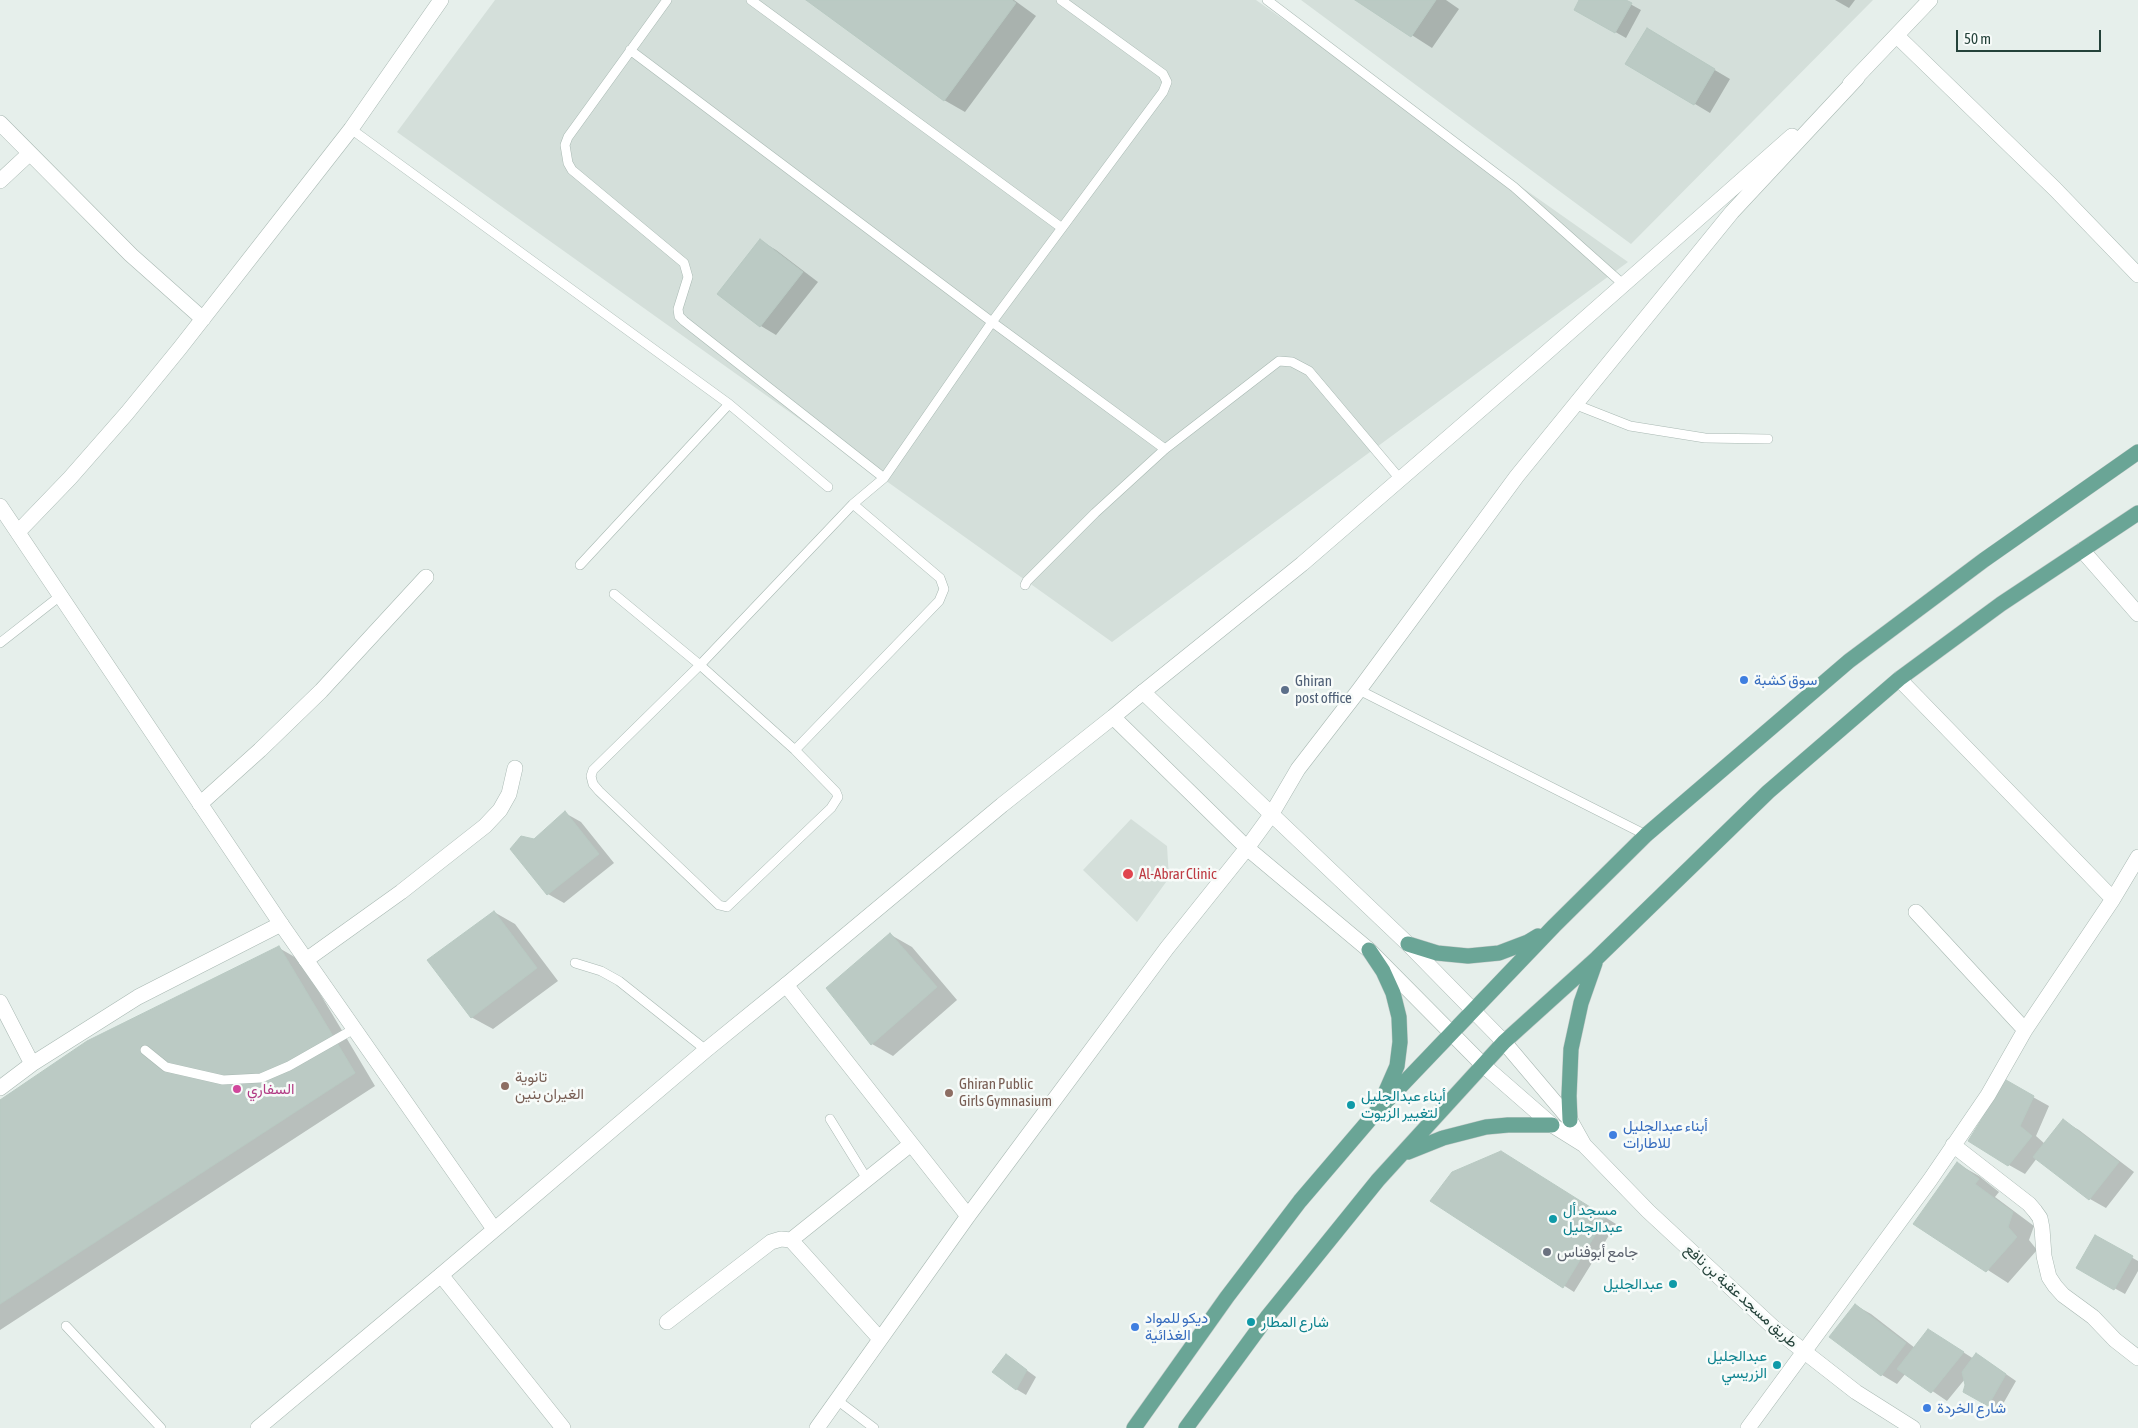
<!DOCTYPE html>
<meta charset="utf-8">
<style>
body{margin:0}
#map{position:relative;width:2138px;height:1428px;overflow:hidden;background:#e6efeb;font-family:"Asap Condensed",sans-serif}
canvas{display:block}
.scale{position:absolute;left:1956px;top:30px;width:145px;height:22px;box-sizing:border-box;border:2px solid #24423a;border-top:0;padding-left:6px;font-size:15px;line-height:18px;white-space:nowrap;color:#24423a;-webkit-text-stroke:4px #f7fbf9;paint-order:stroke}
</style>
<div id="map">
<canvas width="2138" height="1428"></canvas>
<div class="scale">50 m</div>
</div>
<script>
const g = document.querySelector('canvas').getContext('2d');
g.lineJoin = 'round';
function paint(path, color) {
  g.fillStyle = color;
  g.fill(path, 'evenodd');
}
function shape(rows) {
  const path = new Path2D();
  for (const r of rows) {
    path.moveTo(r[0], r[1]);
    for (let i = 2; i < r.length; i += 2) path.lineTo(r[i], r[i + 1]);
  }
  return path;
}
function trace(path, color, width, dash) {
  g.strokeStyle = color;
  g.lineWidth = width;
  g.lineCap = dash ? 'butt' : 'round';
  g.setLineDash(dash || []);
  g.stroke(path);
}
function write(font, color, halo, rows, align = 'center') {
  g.font = font + ' "Asap Condensed",Vazirmatn,sans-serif';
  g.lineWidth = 5;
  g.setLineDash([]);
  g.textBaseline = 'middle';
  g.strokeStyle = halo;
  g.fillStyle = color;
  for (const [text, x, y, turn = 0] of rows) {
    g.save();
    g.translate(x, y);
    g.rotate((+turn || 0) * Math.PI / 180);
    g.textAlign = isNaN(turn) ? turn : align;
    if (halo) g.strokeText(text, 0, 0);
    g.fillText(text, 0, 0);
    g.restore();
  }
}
paint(shape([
 [495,0,1256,0,1628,262,1112,642,397,132],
 [1301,0,1873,0,1631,244],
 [1131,819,1167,846,1169,878,1137,922,1083,870]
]), '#d4dfda');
paint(shape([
 [808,0,1014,0,1036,16,965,112,944,100],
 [1357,0,1446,0,1459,9,1432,48],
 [1581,0,1623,0,1641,10,1626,38,1575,9],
 [1835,0,1855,0,1849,8],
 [1647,30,1730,79,1710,113,1627,63],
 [761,241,776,250,818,282,776,335,761,326],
 [565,813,581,822,614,863,564,903,548,894,511,849,535,840],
 [494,912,515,924,558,981,493,1029,471,1017],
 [891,935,912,947,957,1000,893,1056,872,1044],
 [279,948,300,960,375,1086,0,1330,0,1101],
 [2006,1082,2049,1106,2036,1136,2045,1144,2063,1121,2079,1130,2134,1172,2106,1208,2090,1199,2037,1158,2025,1174,2009,1165],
 [1512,1159,1616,1224,1574,1292,1432,1201],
 [1958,1164,1979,1176,1999,1192,1995,1197,2034,1226,2029,1240,2037,1250,2008,1283,1915,1223],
 [2096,1237,2138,1261,2138,1271,2125,1294,2078,1268],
 [1855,1305,1871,1314,1915,1348,1944,1340,1974,1359,1987,1361,2016,1381,1999,1411,1964,1392,1967,1385,1965,1379,1947,1401,1906,1373,1897,1384,1882,1375],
 [1006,1355,1036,1377,1026,1395,1016,1389]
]), '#0003');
const building = shape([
 [806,0,1012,0,1016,3,944,101,806,0],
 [1355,0,1436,0,1411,37,1355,0],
 [1579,0,1626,0,1632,3,1615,33,1574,10,1579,0],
 [1647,28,1715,69,1694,105,1625,64,1647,28],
 [760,239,803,272,760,327,717,294,760,239],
 [565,811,599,854,547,895,510,849,521,836,534,839,565,811],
 [494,911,537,968,471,1018,427,960,494,911],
 [890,933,937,987,871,1045,826,988,890,933],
 [279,946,355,1073,0,1304,0,1100,87,1041,279,946],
 [2006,1080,2034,1096,2020,1126,2032,1136,2008,1166,1968,1141,2006,1080],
 [2063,1119,2119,1162,2089,1200,2033,1157,2063,1119],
 [1501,1151,1606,1217,1563,1288,1430,1201,1452,1172,1501,1151],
 [1957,1162,1979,1179,1975,1184,2013,1212,2008,1227,2017,1237,1986,1272,1913,1224,1957,1162],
 [2095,1235,2133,1256,2114,1290,2076,1268,2095,1235],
 [1855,1304,1906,1343,1881,1376,1829,1337,1855,1304],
 [1928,1329,1964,1352,1931,1393,1897,1369,1928,1329],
 [1976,1353,2006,1374,1988,1406,1963,1392,1965,1385,1962,1372,1976,1353],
 [1006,1354,1027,1370,1016,1390,992,1372,1006,1354]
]);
paint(building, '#bbcac4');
trace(building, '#b8c9c2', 1);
const service = shape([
 [667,0,568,137,565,145,568,163,572,170,684,263,688,277,678,309,679,316,684,321,884,478],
 [751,0,1062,228],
 [1267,0,1514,187,1624,285],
 [630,50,992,322,1165,449],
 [351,129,729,404],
 [1574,404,1630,426,1705,438,1768,439],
 [580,565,729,404,828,487],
 [1025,585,1027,581,1095,513,1165,449,1279,361,1292,362,1309,371,1400,479],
 [614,594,700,665,795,750,836,792,838,797,831,808,727,907,719,905,599,791,593,784,591,776,593,770,700,665,853,504,884,478,992,322,1163,92,1167,82,1163,74,1061,0],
 [0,643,60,596],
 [1359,690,1646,835],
 [795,750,939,601,944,589,940,578,853,504],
 [575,963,601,971,619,981,706,1050],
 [145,1050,166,1067,223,1080,261,1078,289,1066,354,1029],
 [830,1119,867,1179],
 [66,1326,161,1428],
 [837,1400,874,1428]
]);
const minor = shape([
 [1897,36,2055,189,2138,275],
 [1850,84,1930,0],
 [0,123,131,255,203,319],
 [0,181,30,153],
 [18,532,70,478,127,413,180,348,351,129,441,0],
 [2082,550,2138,614],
 [1899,679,2113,899],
 [1143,692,1302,564,1538,360,1792,136],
 [200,804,260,750,321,691,426,577],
 [1916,912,2025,1030],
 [306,960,401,892,485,826,500,810,509,794,515,768],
 [786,985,968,1216],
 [0,1002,32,1064],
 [0,1088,32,1064,138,997,281,924],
 [1953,1145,2029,1204,2035,1211,2040,1218,2042,1228,2044,1256,2049,1277,2055,1286,2063,1295,2093,1317,2115,1340,2138,1358],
 [791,1240,911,1144],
 [441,1275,563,1428],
 [667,1322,771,1242,781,1239,791,1240,880,1339],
 [817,1428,968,1216,1167,948,1247,848,1271,815,1298,769,1359,690,1517,476,1732,212,1857,78],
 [1748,1428,1930,1180,1988,1095,2025,1030,2113,899,2138,857]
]);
const tertiary = shape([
 [0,506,281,924,494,1229],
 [1113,717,1247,848,1369,950,1482,1064,1552,1125,1584,1145,1648,1211,1774,1328,1856,1392,1913,1428],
 [258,1428,441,1275,706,1050,786,985,1002,805,1113,717,1143,692,1408,944,1504,1042,1570,1120,1584,1145]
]);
const primary = shape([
 [1408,944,1437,953,1468,956,1499,953,1528,942,1538,936],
 [1369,950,1383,971,1393,993,1399,1017,1400,1042,1397,1066,1383,1098],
 [1570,1120,1569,1096,1571,1049,1581,1003,1595,963],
 [1408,1152,1443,1138,1486,1127,1508,1125,1552,1125],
 [1134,1428,1227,1297,1300,1201,1377,1111,1554,926,1646,835,1849,661,1984,560,2138,452],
 [1186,1428,1268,1316,1378,1180,1504,1042,1597,958,1768,792,1899,679,2001,604,2138,513]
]);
trace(service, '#a8b8b2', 10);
trace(minor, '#a8b8b2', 16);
trace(tertiary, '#a8b8b2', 16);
trace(primary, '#c2cac8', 16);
trace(service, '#fff', 9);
trace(minor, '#fff', 15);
trace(tertiary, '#fff', 15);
trace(primary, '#6aa596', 15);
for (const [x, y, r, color] of [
 [1744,680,5,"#3f7fe0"],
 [1285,690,5,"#5c6f8a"],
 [1128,874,6,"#e0444e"],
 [505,1086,5,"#8d6e63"],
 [237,1089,5,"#d1479c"],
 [949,1093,5,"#8d6e63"],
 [1351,1105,5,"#0f9aa8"],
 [1613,1135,5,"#3f7fe0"],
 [1553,1219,5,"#0f9aa8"],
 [1547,1252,5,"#6b7280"],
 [1673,1284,5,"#0f9aa8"],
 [1251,1322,5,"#0f9aa8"],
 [1135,1327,5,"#3f7fe0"],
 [1777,1365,5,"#0f9aa8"],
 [1927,1408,5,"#3f7fe0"]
]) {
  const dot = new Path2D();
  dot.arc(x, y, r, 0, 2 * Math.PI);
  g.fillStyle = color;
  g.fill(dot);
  trace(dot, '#f7fbf9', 2);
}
write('15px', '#366cbe', '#f7fbf9', [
 ["سوق كشبة",1754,680],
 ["أبناء عبدالجليل",1623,1126],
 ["للاطارات",1623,1143],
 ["ديكو للمواد",1145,1318],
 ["الغذائية",1145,1335],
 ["شارع الخردة",1937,1408]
], 'left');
write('15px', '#4e5e75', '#f7fbf9', [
 ["Ghiran",1295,681],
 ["post office",1295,698]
], 'left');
write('15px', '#be3a42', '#f7fbf9', [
 ["Al-Abrar Clinic",1139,874]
], 'left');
write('15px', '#785e54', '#f7fbf9', [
 ["تانوية",515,1077],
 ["الغيران بنين",515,1094],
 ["Ghiran Public",959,1084],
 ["Girls Gymnasium",959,1101]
], 'left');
write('15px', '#b23c85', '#f7fbf9', [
 ["السفاري",247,1089]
], 'left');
write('15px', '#0d838f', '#f7fbf9', [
 ["أبناء عبدالجليل",1361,1096],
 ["لتغيير الزيوت",1361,1113],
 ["مسجد أل",1563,1210],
 ["عبدالجليل",1563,1227],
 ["عبدالجليل",1663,1284,"right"],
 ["شارع المطار",1261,1322],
 ["عبدالجليل",1767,1356,"right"],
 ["الزريسي",1767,1373,"right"]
], 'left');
write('15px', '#5b616d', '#f7fbf9', [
 ["جامع أبوفناس",1557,1252]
], 'left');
write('15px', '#24423a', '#f7fbf9', [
 ["طريق مسجد عقبة بن نافع",1741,1296,42]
]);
</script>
